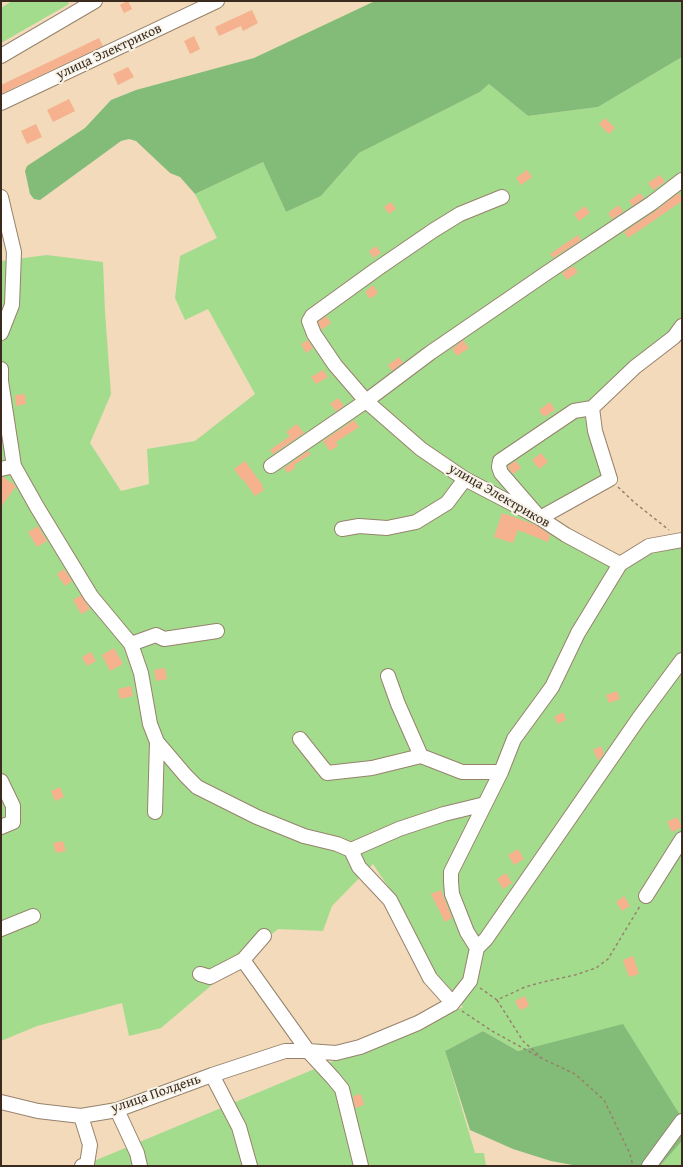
<!DOCTYPE html>
<meta charset="utf-8">
<style>
body{margin:0}
#map{position:relative;width:683px;height:1167px;overflow:hidden;background:#f2dabb;font-family:"Gentium Book Plus",serif}
canvas{display:block}
.frame{position:absolute;inset:0;border:2px solid #3b2a1e;pointer-events:none}
</style>
<div id="map">
<canvas width="683" height="1167"></canvas>
<div class="frame"></div>
</div>
<script>
const g = document.querySelector('canvas').getContext('2d');
g.lineJoin = 'round';
function paint(path, color) {
  g.fillStyle = color;
  g.fill(path, 'evenodd');
}
function shape(rows) {
  const path = new Path2D();
  for (const r of rows) {
    path.moveTo(r[0], r[1]);
    for (let i = 2; i < r.length; i += 2) path.lineTo(r[i], r[i + 1]);
  }
  return path;
}
function trace(path, color, width, dash) {
  g.strokeStyle = color;
  g.lineWidth = width;
  g.lineCap = dash ? 'butt' : 'round';
  g.setLineDash(dash || []);
  g.stroke(path);
}
function write(font, color, halo, rows, align = 'center') {
  g.font = font + ' "Gentium Book Plus",serif';
  g.lineWidth = 4;
  g.setLineDash([]);
  g.textBaseline = 'middle';
  g.strokeStyle = halo;
  g.fillStyle = color;
  for (const [text, x, y, turn = 0] of rows) {
    g.save();
    g.translate(x, y);
    g.rotate((+turn || 0) * Math.PI / 180);
    g.textAlign = isNaN(turn) ? turn : align;
    if (halo) g.strokeText(text, 0, 0);
    g.fillText(text, 0, 0);
    g.restore();
  }
}
paint(shape([
 [12,1,67,1,69,4,1,43,1,8],
 [682,57,682,326,592,408,610,479,541,518,620,564,682,540,682,1118,623,1025,518,1051,483,1031,445,1051,475,1153,484,1153,486,1166,82,1166,463,1007,430,969,397,900,373,864,332,906,323,931,278,929,161,1028,129,1036,122,1003,37,1026,1,1041,1,261,47,255,103,262,105,312,111,394,90,443,121,491,149,484,147,449,195,441,255,394,208,309,185,320,175,298,180,256,217,238,195,194,263,162,286,212,321,196,359,153,480,92,489,84,528,116,598,107],
 [682,1141,682,1166,660,1166]
]), '#a4dc8e');
paint(shape([
 [375,1,682,1,682,57,598,107,528,116,489,84,480,92,359,153,321,196,286,212,263,162,195,194,180,177,170,173,136,141,129,139,121,141,40,200,34,199,30,194,25,171,27,166,85,128,111,100,136,90,254,58],
 [623,1024,682,1118,682,1141,660,1166,578,1166,551,1161,513,1149,470,1130,445,1051,483,1031,518,1051]
]), '#83bc79');
paint(shape([
 [127,1,128,1,132,9,124,13,120,5],
 [252,10,258,23,243,31,241,26,219,36,215,27],
 [194,36,200,49,190,54,184,41],
 [99,38,103,46,1,94,1,85],
 [128,67,134,77,118,85,113,74],
 [69,99,75,111,53,122,47,110],
 [605,118,615,128,609,134,599,124],
 [36,124,42,137,27,144,21,131],
 [527,170,532,177,521,185,516,178],
 [660,175,665,182,653,190,648,183],
 [640,193,644,198,633,206,629,201],
 [678,193,682,199,682,201,628,238,624,232,657,210],
 [391,202,396,209,389,214,384,207],
 [619,205,623,212,612,219,608,213],
 [585,206,590,213,579,221,574,214],
 [578,235,581,240,553,258,550,254],
 [376,246,381,253,373,258,369,251],
 [573,266,578,272,567,280,562,273],
 [373,285,378,293,370,299,365,292],
 [326,316,331,323,321,330,318,322],
 [308,340,313,348,306,353,301,344],
 [463,340,469,348,457,356,452,349],
 [399,357,403,363,392,371,388,365],
 [323,370,328,377,316,384,311,377],
 [25,394,26,404,16,406,15,395],
 [338,398,344,406,336,411,330,404],
 [550,402,555,410,544,417,539,410],
 [354,420,359,427,336,442,338,446,330,451,323,441],
 [297,424,304,433,273,454,270,450,290,436,286,432],
 [308,451,311,454,294,465,295,468,288,473,284,468],
 [541,453,548,462,539,469,532,460],
 [245,461,263,486,262,487,264,490,255,496,243,479,242,480,234,469],
 [516,461,521,468,513,474,509,469,508,466],
 [1,477,3,477,16,486,1,507],
 [502,513,536,525,550,535,548,542,518,530,513,543,494,537],
 [38,526,47,541,37,547,28,532],
 [64,569,72,581,65,586,57,574],
 [81,595,90,609,81,614,73,600],
 [114,648,123,664,110,671,102,655],
 [91,652,96,661,87,666,82,657],
 [165,668,167,679,156,681,154,670],
 [131,686,133,696,120,699,118,689],
 [617,691,620,699,609,703,606,695],
 [563,712,566,720,558,724,554,717],
 [601,746,604,753,600,759,598,760,593,750],
 [60,787,64,797,55,801,51,791],
 [677,817,682,827,672,832,667,822],
 [63,841,66,851,56,853,53,843],
 [518,849,524,859,514,865,508,855],
 [506,873,512,883,503,889,497,879],
 [441,890,452,918,445,922,431,894],
 [624,896,630,906,622,911,616,902],
 [633,956,639,974,629,977,623,960],
 [525,996,529,1006,520,1010,515,1001],
 [361,1094,364,1105,355,1108,353,1096]
]), '#f6b18e');
const minor = shape([
 [1,56,95,1],
 [1,103,217,1],
 [1,197,14,252,12,305,1,333],
 [502,197,460,214,434,230,377,269,312,316,309,321,314,334,335,365,366,401,421,449,465,479,540,518,566,535,620,564],
 [1,369,1,381,14,466,37,507,91,596,131,644,141,673,150,724,157,742,186,776,197,787,257,817,304,836,337,844,351,850,359,867,390,900,430,978,447,997,452,1004],
 [592,408,574,411,500,461,499,467,501,473,540,518,610,479,595,431,592,408,635,367,674,337,682,326],
 [271,466,366,401,430,353,548,272,652,203,682,180],
 [1,469,14,466],
 [342,529,359,526,387,528,416,522,447,503,465,479],
 [131,644,156,635,164,639,217,631],
 [388,676,398,704,421,756],
 [300,739,327,773,372,768,421,756,462,772,501,772],
 [1,781,13,806,13,822,1,827],
 [155,812,157,742],
 [351,850,399,829,444,814,485,804],
 [646,896,682,839],
 [1,929,33,916],
 [264,936,243,960,308,1051,333,1078,342,1089,361,1166],
 [477,948,486,939,639,718,682,660],
 [200,974,210,977,243,960],
 [212,1075,239,1127,250,1166],
 [1,1102,38,1111,81,1116,117,1110,212,1075,285,1051,308,1051,336,1053,360,1047,418,1023,452,1004,470,981,477,948,467,932,452,894,451,882,451,872,501,772,514,739,552,687,578,633,620,564,649,546,682,540],
 [117,1110,137,1153,140,1166],
 [81,1116,90,1145,87,1164,82,1166],
 [649,1166,682,1121]
]);
trace(minor, '#96826c', 16);
trace(shape([
 [618,487,635,503,669,530],
 [480,988,497,1000,525,987,543,982,575,975,596,968,608,959,640,906],
 [497,1000,523,1041,543,1059,575,1074,604,1100,630,1154,633,1166],
 [462,1011,492,1031,541,1058]
]), '#96826c', 1.5, [3, 3]);
trace(minor, '#fff', 14);
write('14px', '#3b2a1e', '#f7f3e8', [
 ["улица Электриков",109,52,-25],
 ["улица Электриков",499,496,30],
 ["улица Полдень",156,1094,-19]
]);
</script>
